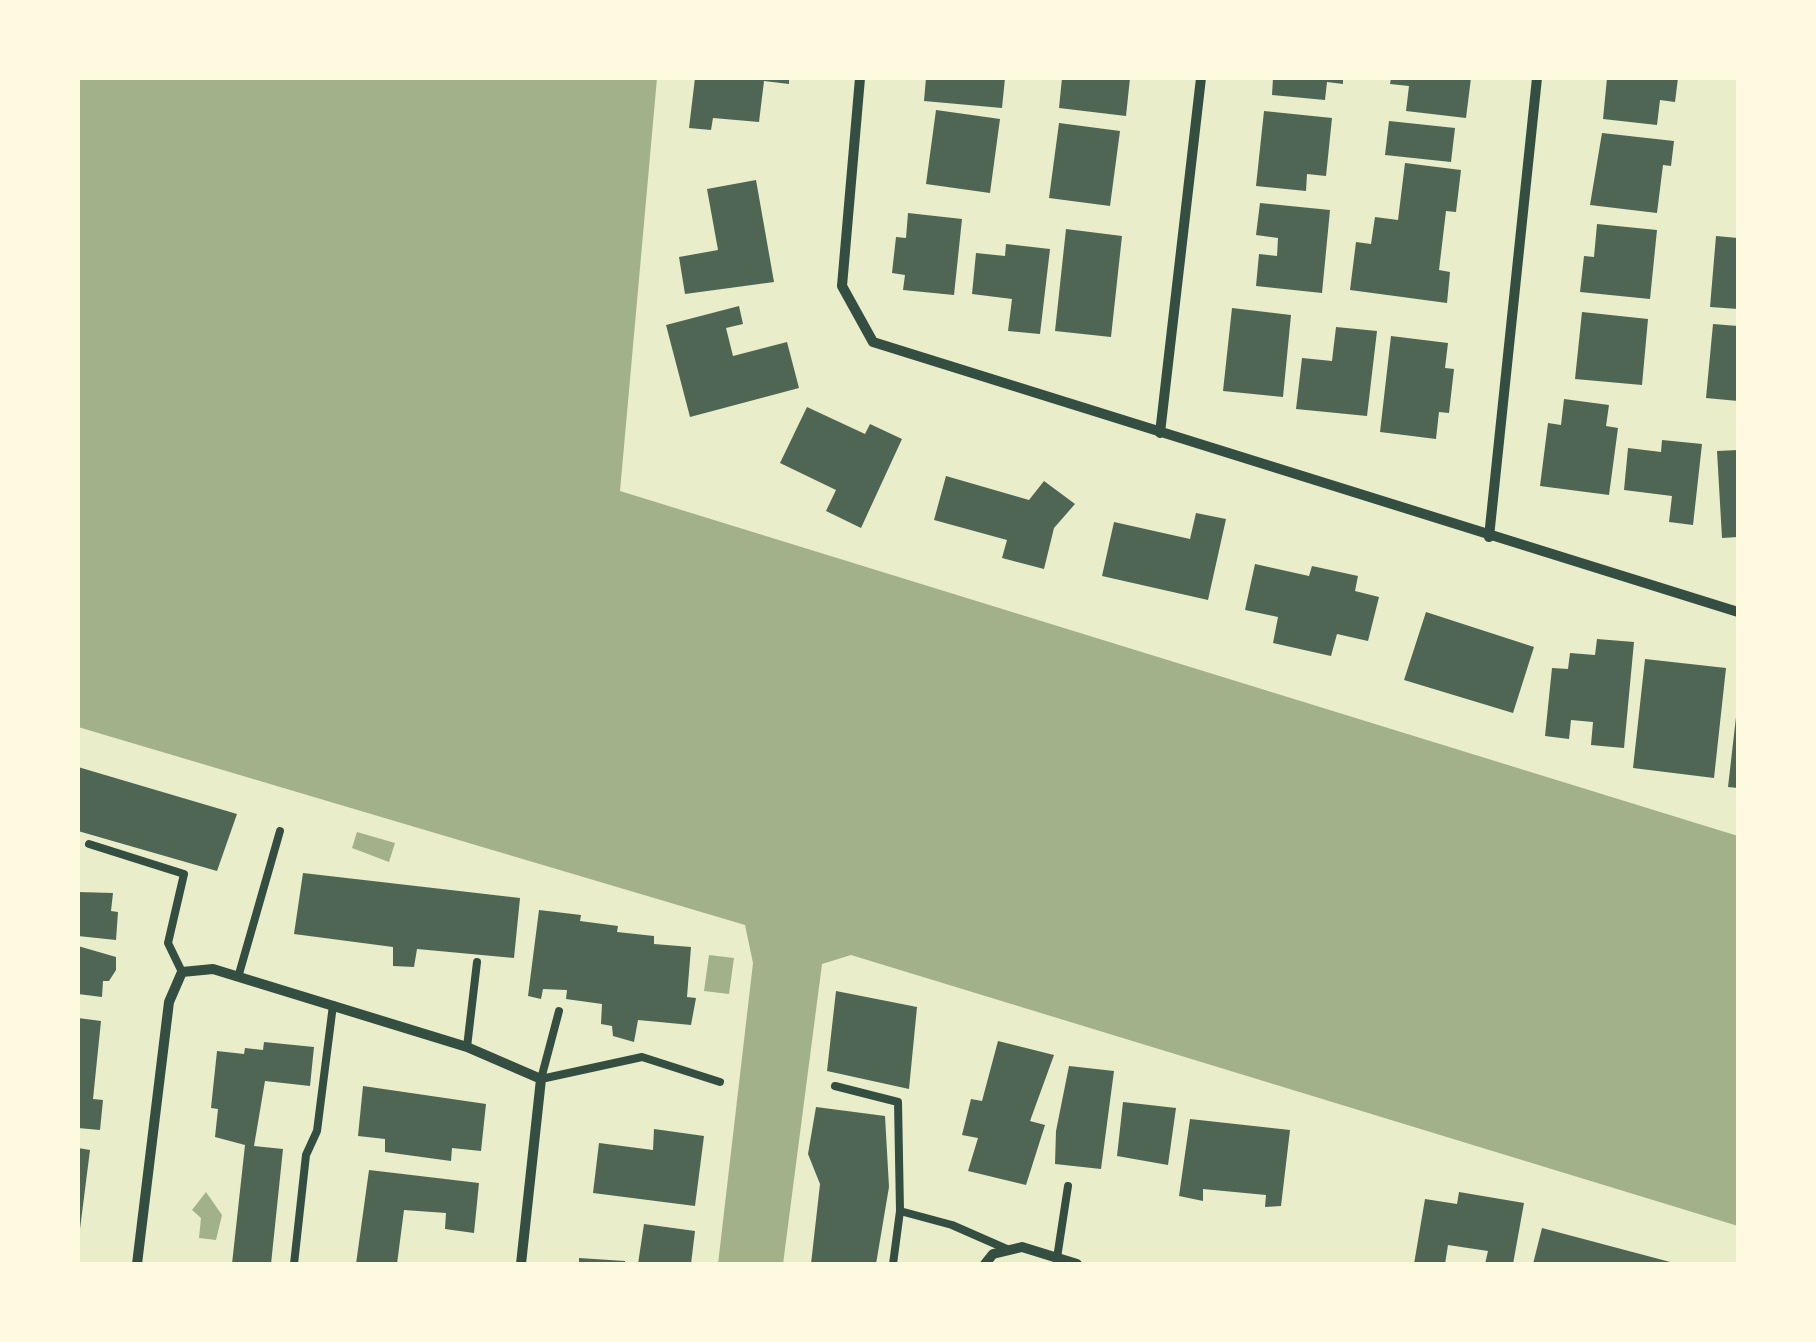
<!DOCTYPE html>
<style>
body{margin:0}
#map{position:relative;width:1816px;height:1342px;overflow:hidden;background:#e9edc9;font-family:"Fira Sans Condensed",sans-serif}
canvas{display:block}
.frame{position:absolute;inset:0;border:80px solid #fefae0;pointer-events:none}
</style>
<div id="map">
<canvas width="1816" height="1342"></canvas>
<div class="frame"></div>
</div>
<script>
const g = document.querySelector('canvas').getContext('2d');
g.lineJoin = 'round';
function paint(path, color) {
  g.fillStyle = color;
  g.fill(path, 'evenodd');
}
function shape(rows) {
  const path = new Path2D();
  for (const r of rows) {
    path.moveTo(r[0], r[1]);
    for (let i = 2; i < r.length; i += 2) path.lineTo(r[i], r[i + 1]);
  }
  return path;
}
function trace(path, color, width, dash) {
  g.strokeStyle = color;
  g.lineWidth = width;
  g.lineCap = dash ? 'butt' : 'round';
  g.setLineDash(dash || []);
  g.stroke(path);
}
paint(shape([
 [78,78,657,78,620,491,1738,836,1738,1226,851,955,822,964,783,1264,718,1264,753,963,745,925,78,727],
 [357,832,395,843,389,862,352,848],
 [709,955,734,958,729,994,704,991],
 [206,1192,222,1215,216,1240,199,1238,201,1218,192,1210]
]), '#a3b18a');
paint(shape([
 [695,78,789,78,789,84,764,81,759,122,713,118,711,130,689,128],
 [926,78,1005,78,1002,108,924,101],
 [1062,78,1130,78,1126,116,1059,108],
 [1273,78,1343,78,1343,84,1327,82,1325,100,1272,95],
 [1391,78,1471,78,1466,118,1406,111,1409,86,1390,84],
 [1607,78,1678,78,1675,102,1660,100,1657,125,1603,119],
 [936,110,1000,119,990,193,926,184],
 [1264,111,1332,118,1326,176,1307,174,1306,191,1256,186],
 [1389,121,1455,128,1451,162,1385,155],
 [1059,123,1120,131,1110,206,1049,198],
 [1602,133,1674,141,1671,166,1663,165,1657,213,1590,205],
 [1405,163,1461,170,1456,212,1446,211,1439,270,1450,272,1447,303,1350,290,1356,242,1371,244,1375,217,1398,220],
 [756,180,774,282,685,294,679,257,718,250,707,189],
 [1260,203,1330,210,1322,293,1256,286,1259,254,1277,256,1278,238,1256,235],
 [908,213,962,219,954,295,903,290,905,275,892,273,896,237,906,238],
 [1597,224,1657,230,1650,299,1580,292,1584,256,1594,257],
 [1066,229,1122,236,1111,337,1055,331],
 [1716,236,1738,238,1738,309,1710,307],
 [1006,244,1050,249,1040,334,1008,331,1012,299,972,294,976,253,1005,256],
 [739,306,743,324,726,328,733,356,787,342,799,388,690,417,666,325],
 [1232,308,1291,315,1283,397,1223,391],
 [1582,312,1648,319,1642,385,1575,379],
 [1713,324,1738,326,1738,401,1706,398],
 [1336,327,1377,331,1367,416,1296,409,1302,358,1332,361],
 [1391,336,1448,343,1445,368,1454,369,1449,413,1439,412,1436,439,1380,432],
 [1564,399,1609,405,1606,426,1618,428,1609,495,1540,486,1548,423,1561,425],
 [807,407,865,434,870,424,902,439,861,528,826,511,836,490,780,463],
 [1662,440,1702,444,1693,525,1669,522,1672,496,1624,490,1628,448,1661,452],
 [1738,450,1738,537,1722,538,1717,451],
 [946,476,1029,500,1044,481,1075,504,1054,528,1044,569,1002,558,1007,540,934,520],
 [1196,513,1226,519,1208,600,1102,576,1114,522,1190,539],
 [1255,564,1309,576,1312,566,1358,576,1355,591,1379,597,1368,641,1337,634,1331,656,1273,643,1278,617,1245,610],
 [1426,612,1534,647,1513,713,1404,680],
 [1597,639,1634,642,1624,748,1591,745,1593,722,1571,720,1569,739,1545,736,1552,668,1568,669,1570,653,1595,655],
 [1645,659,1726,668,1714,778,1633,768],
 [1736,717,1738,717,1738,788,1728,787],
 [78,767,237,814,217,871,78,831],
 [303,873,520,898,514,958,417,949,414,967,393,966,393,947,294,934],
 [78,892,113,893,111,911,118,912,116,940,78,936],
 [539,910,581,915,580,921,618,926,617,932,654,936,654,944,691,947,687,997,696,998,691,1025,638,1020,634,1042,613,1036,612,1026,601,1024,602,1004,566,999,567,990,543,989,541,999,528,996],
 [78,946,116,957,116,970,109,981,103,981,102,997,78,994],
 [836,991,917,1007,909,1089,827,1071],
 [78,1018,101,1021,93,1099,103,1100,100,1130,78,1128],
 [998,1041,1054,1055,1030,1121,1045,1125,1026,1185,968,1171,978,1138,962,1135,971,1099,982,1101],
 [264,1042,314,1047,310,1086,265,1081,254,1146,283,1149,271,1264,232,1264,245,1145,215,1137,218,1109,211,1108,217,1051,244,1054,245,1048,263,1050],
 [1069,1066,1114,1071,1101,1169,1055,1164,1056,1131],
 [363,1086,486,1104,481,1151,452,1148,451,1161,385,1152,385,1139,358,1136],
 [1123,1102,1176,1108,1168,1165,1117,1156],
 [816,1107,885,1116,889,1187,876,1264,811,1264,820,1184,808,1154],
 [1190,1119,1290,1130,1281,1206,1265,1207,1266,1195,1203,1189,1203,1201,1179,1196],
 [654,1129,704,1136,695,1206,593,1193,599,1143,653,1150],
 [78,1148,90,1150,80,1229,78,1229],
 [369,1170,479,1183,474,1233,445,1229,446,1213,404,1210,397,1264,356,1264],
 [1459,1192,1524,1203,1513,1264,1485,1264,1488,1251,1448,1245,1445,1264,1414,1264,1425,1199,1457,1204],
 [644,1224,695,1231,691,1264,638,1264],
 [1542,1228,1674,1263,1674,1264,1533,1264],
 [579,1258,625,1261,625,1264,579,1264]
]), '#4f6655');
trace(shape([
 [89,844,184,874,168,943,182,972],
 [239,974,280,831],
 [559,1011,541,1079,642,1057,720,1082],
 [467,1047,477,962],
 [835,1086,898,1102,900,1211],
 [1057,1258,1068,1186],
 [294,1264,306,1155,317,1131,333,1005],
 [893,1264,900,1211,952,1225,1009,1250]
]), '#344e41', 8);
trace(shape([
 [860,78,842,286,873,342,1738,612],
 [1160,433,1201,78],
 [1489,537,1537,78],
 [137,1264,169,1002,182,972,213,969,467,1047,541,1079,521,1264],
 [985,1264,993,1254,1022,1247,1077,1264]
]), '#344e41', 10);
</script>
